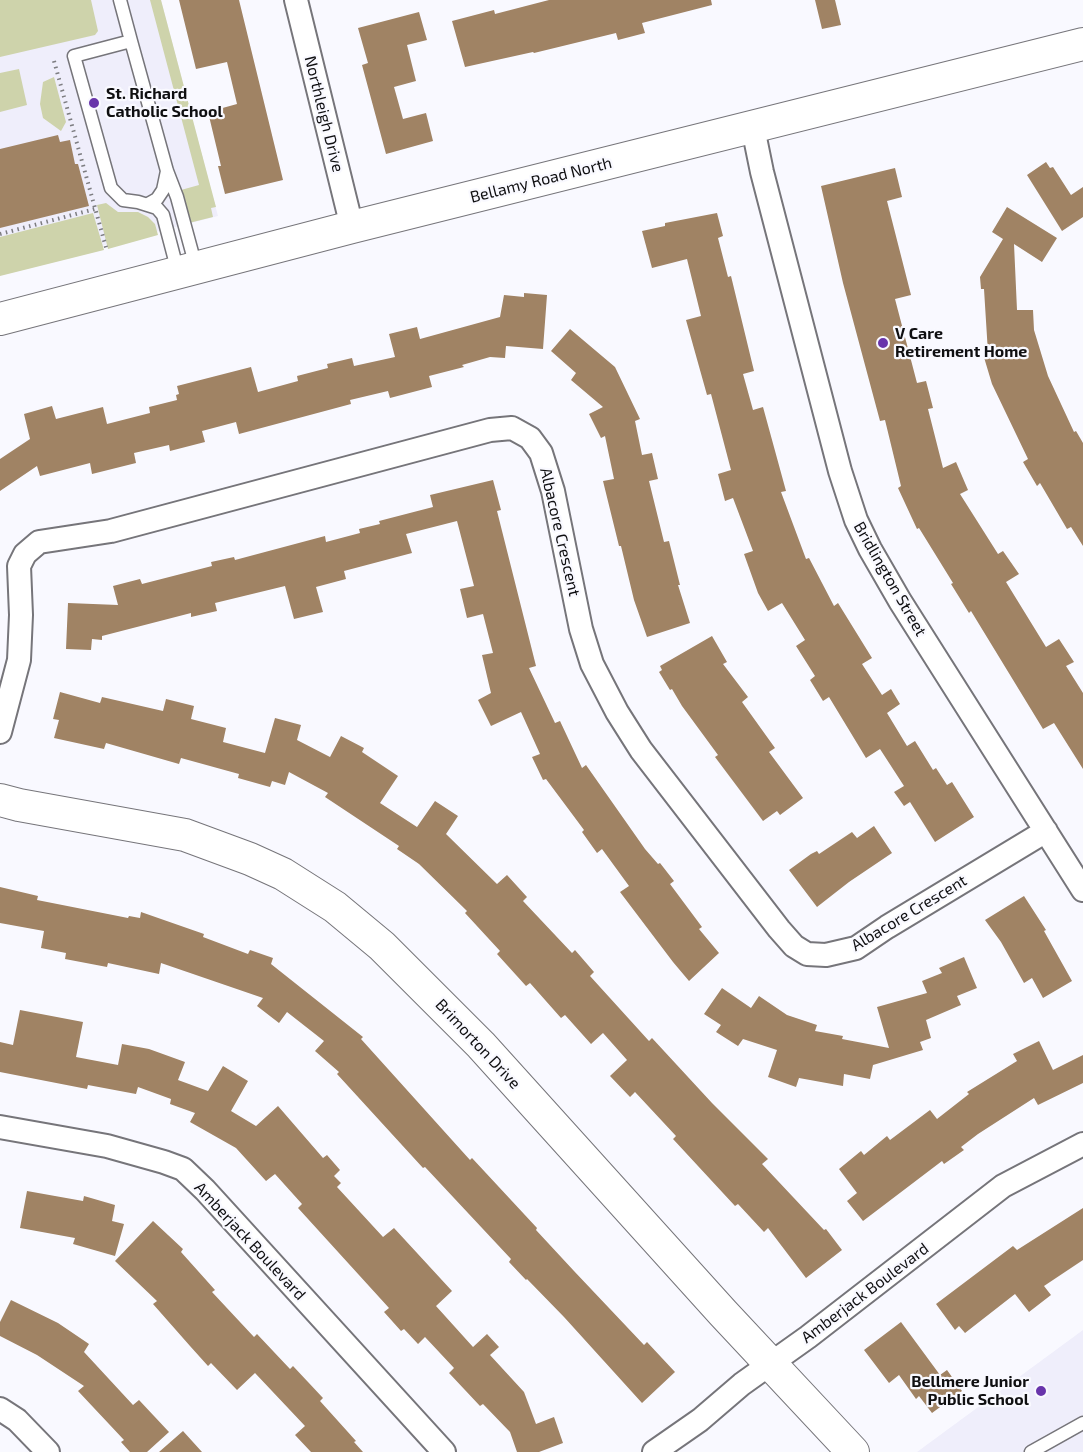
<!DOCTYPE html>
<style>
body{margin:0}
canvas{display:block;background:#f9f9ff}
</style>
<canvas width="1083" height="1452"></canvas>
<script>
const g = document.querySelector('canvas').getContext('2d');
g.lineJoin = 'round';
function paint(path, color) {
  g.fillStyle = color;
  g.fill(path, 'evenodd');
}
function shape(rows) {
  const path = new Path2D();
  for (const r of rows) {
    path.moveTo(r[0], r[1]);
    for (let i = 2; i < r.length; i += 2) path.lineTo(r[i], r[i + 1]);
  }
  return path;
}
function trace(path, color, width, dash) {
  g.strokeStyle = color;
  g.lineWidth = width;
  g.lineCap = dash ? 'butt' : 'round';
  g.setLineDash(dash || []);
  g.stroke(path);
}
function write(font, color, halo, rows, align = 'center') {
  g.font = font + ' "Exo 2",sans-serif';
  g.lineWidth = 4.5;
  g.setLineDash([]);
  g.textBaseline = 'middle';
  g.strokeStyle = halo;
  g.fillStyle = color;
  for (const [text, x, y, turn = 0] of rows) {
    g.save();
    g.translate(x, y);
    g.rotate((+turn || 0) * Math.PI / 180);
    g.textAlign = isNaN(turn) ? turn : align;
    if (halo) g.strokeText(text, 0, 0);
    g.fillText(text, 0, 0);
    g.restore();
  }
}
paint(shape([
 [0,0,161,0,218,216,0,272],
 [1083,1330,1083,1452,917,1452]
]), '#efeefb');
paint(shape([
 [0,0,91,0,98,31,95,35,0,57],
 [150,0,161,0,216,207,211,208,213,217,189,223,181,190,199,185],
 [19,69,27,105,0,112,0,73],
 [54,77,66,122,61,131,43,118,40,104,43,82],
 [106,203,118,212,138,212,148,217,155,224,158,235,108,249,97,205],
 [93,213,104,250,0,276,0,237]
]), '#ced3ab');
paint(shape([
 [179,0,239,0,283,180,225,194,218,166,221,166,208,112,237,104,227,62,196,69],
 [549,0,711,0,712,5,642,23,645,33,618,40,616,33,534,53,533,52,465,67,452,21,494,10,495,14],
 [815,0,835,0,841,25,822,29],
 [419,12,427,40,407,45,416,81,394,87,403,119,426,113,433,141,386,154,362,65,368,63,358,28],
 [58,135,60,142,70,140,75,164,78,164,89,206,0,228,0,149],
 [1046,162,1050,168,1053,167,1071,195,1083,187,1083,217,1062,231,1027,175],
 [895,168,902,197,887,201,911,295,895,299,917,383,926,381,933,408,928,409,943,468,956,462,968,490,960,494,998,554,1003,551,1019,574,1006,582,1046,647,1059,639,1074,662,1066,666,1083,693,1083,769,1054,723,1043,729,971,611,969,613,951,584,953,583,919,528,917,529,898,488,901,486,885,420,880,421,843,283,821,186],
 [1007,207,1057,238,1042,262,1014,244,1017,310,1033,310,1034,330,1048,376,1074,432,1076,431,1083,443,1083,546,1071,527,1067,529,1040,483,1037,486,1023,462,1028,459,992,384,983,354,988,353,984,289,981,289,980,277,1003,239,992,232],
 [717,213,723,236,718,238,728,277,731,276,754,371,743,374,753,410,763,407,786,491,781,492,806,559,809,558,834,606,838,603,872,658,862,664,882,695,891,689,900,704,887,713,907,746,915,741,933,770,936,768,947,785,952,782,974,817,935,842,910,802,904,806,894,792,904,786,880,749,866,758,829,697,823,701,810,680,815,676,796,646,805,640,782,603,768,611,758,593,744,554,753,551,733,498,725,501,718,474,731,470,711,394,707,395,686,320,701,316,687,259,652,268,642,231,665,226,665,223],
 [524,293,547,295,543,349,506,346,505,358,490,357,462,365,464,367,429,376,432,387,390,398,388,391,350,400,351,404,239,434,236,422,202,431,205,442,170,451,169,445,134,453,136,463,92,474,90,463,40,476,37,466,0,491,0,459,30,439,24,414,52,406,56,419,103,407,107,424,150,413,149,407,177,400,176,395,179,394,177,386,251,367,258,392,298,381,297,376,328,368,327,364,352,358,354,366,395,357,389,334,417,327,420,339,500,317,504,295,524,297],
 [570,329,615,367,640,419,635,421,642,455,652,453,658,479,649,481,664,542,669,541,680,585,678,585,690,623,647,637,634,600,621,546,619,546,603,481,614,479,605,436,601,438,589,414,603,407,571,380,576,373,551,351],
 [493,480,501,510,497,511,536,666,529,668,555,723,560,721,582,768,586,765,645,849,658,864,660,863,674,881,670,884,702,927,699,929,719,953,689,981,673,962,620,892,629,886,602,849,597,853,582,832,584,830,546,779,543,780,532,757,540,754,521,712,491,726,478,700,491,693,482,655,493,653,483,614,467,618,460,589,474,586,457,521,406,534,412,553,344,571,346,579,316,587,323,612,294,619,285,586,215,603,217,611,191,617,191,613,102,636,102,640,92,639,91,650,66,649,68,603,118,605,113,586,140,579,142,584,212,566,211,562,234,557,235,560,325,536,326,542,360,533,359,529,380,524,379,521,433,507,430,495],
 [712,636,727,662,723,664,748,697,742,702,775,748,769,752,803,798,780,815,777,811,763,821,715,757,718,755,682,706,672,689,670,690,659,672,662,670,660,666],
 [60,692,100,703,102,697,163,711,166,699,194,706,191,719,226,728,223,742,265,753,275,718,301,725,297,740,330,757,341,736,364,748,362,752,398,776,380,803,417,827,435,801,458,816,446,834,497,884,507,875,527,897,523,901,572,953,575,950,594,972,590,976,649,1041,652,1038,712,1103,768,1159,762,1164,824,1230,826,1229,842,1250,806,1278,768,1228,764,1232,738,1204,735,1206,673,1139,676,1136,635,1092,630,1097,610,1076,627,1060,603,1033,591,1044,565,1015,561,1018,530,983,526,986,497,954,500,951,465,913,467,911,419,864,397,849,399,846,325,797,328,793,289,772,285,785,272,781,270,787,238,778,239,774,181,758,179,764,106,743,104,749,54,738,59,720,53,719],
 [874,826,892,853,849,882,817,907,789,870,811,854,817,851,819,854,852,832,857,838],
 [0,887,38,896,37,900,128,918,129,916,140,918,141,912,204,934,203,937,248,954,250,950,273,958,271,964,363,1037,361,1039,470,1160,472,1158,537,1228,536,1230,574,1271,644,1345,647,1342,675,1372,642,1403,564,1317,527,1279,526,1280,509,1262,511,1259,425,1167,423,1168,337,1074,339,1072,315,1051,324,1041,287,1012,279,1023,257,1006,263,998,161,963,159,974,108,963,107,967,65,959,66,953,41,948,44,931,0,923],
 [1024,896,1046,930,1044,931,1072,981,1043,998,1032,978,1024,983,1001,942,985,920],
 [964,957,977,988,957,996,961,1005,926,1020,931,1038,920,1042,923,1050,873,1065,870,1079,844,1074,843,1086,799,1078,796,1087,768,1077,777,1050,743,1039,738,1046,716,1032,721,1025,704,1014,722,988,751,1008,759,996,787,1015,817,1025,815,1031,843,1036,842,1039,889,1048,877,1007,927,993,922,981,942,973,939,968],
 [20,1010,83,1022,76,1057,118,1065,122,1044,149,1049,185,1062,178,1080,208,1091,223,1066,248,1081,231,1111,256,1126,278,1106,323,1158,327,1155,340,1170,334,1176,341,1183,337,1187,383,1237,394,1228,452,1291,436,1306,473,1347,487,1334,499,1347,490,1355,524,1392,536,1424,554,1417,563,1443,539,1452,517,1452,510,1432,483,1404,480,1406,449,1373,454,1368,425,1337,418,1344,404,1329,401,1331,384,1312,389,1308,298,1208,302,1204,275,1174,266,1181,236,1148,190,1122,195,1113,170,1104,171,1099,138,1087,136,1094,88,1085,87,1089,0,1072,0,1042,13,1045],
 [1039,1041,1053,1070,1083,1055,1083,1083,1038,1105,1034,1098,978,1134,961,1147,964,1150,944,1164,942,1161,863,1221,847,1201,857,1193,839,1169,861,1151,864,1155,887,1136,890,1140,930,1110,937,1119,969,1094,967,1092,1017,1061,1013,1054],
 [27,1191,83,1201,84,1196,115,1205,112,1221,124,1224,115,1256,73,1244,75,1238,20,1228],
 [1083,1208,1083,1260,1044,1286,1051,1295,1029,1312,1015,1294,965,1333,959,1326,955,1330,936,1304,1013,1246,1017,1250],
 [153,1221,183,1249,181,1252,215,1290,212,1292,254,1337,257,1334,290,1369,293,1366,323,1398,320,1401,356,1441,354,1442,363,1452,311,1452,295,1435,305,1426,255,1373,237,1390,211,1363,208,1366,190,1346,153,1304,157,1301,115,1261],
 [11,1300,58,1323,89,1344,84,1352,133,1405,139,1400,169,1432,147,1452,130,1452,121,1442,124,1440,78,1391,84,1386,37,1355,0,1336,0,1322],
 [901,1322,940,1375,947,1370,962,1391,932,1413,919,1396,916,1399,899,1375,889,1383,864,1350],
 [183,1431,202,1452,159,1452]
]), '#a08364');
const lane = shape([
 [120,0,131,41],
 [148,204,157,199,163,190,167,171],
 [178,272,163,215,157,208,138,202,123,200,111,188,74,56,131,41,167,171,177,197,196,267],
 [1031,1452,1083,1423]
]);
const street = shape([
 [296,0,352,227],
 [753,128,762,172,840,471,856,520,870,549,900,601,1083,890],
 [0,732,19,660,21,615,19,566,25,554,39,542,111,531,490,430,512,428,530,438,541,453,553,491,581,629,592,664,617,712,641,750,779,929,794,946,807,954,826,955,856,948,887,927,1046,831],
 [0,1127,107,1146,164,1162,183,1169,205,1190,444,1452],
 [0,1409,17,1420,48,1452],
 [654,1452,700,1420,742,1384,808,1337,1003,1186,1083,1144]
]);
const secondary = shape([
 [0,319,352,227,1083,44],
 [0,800,19,805,185,835,250,859,283,874,335,907,382,946,481,1045,723,1313,853,1452]
]);
trace(lane, '#76757a', 15);
trace(street, '#76757a', 26);
trace(secondary, '#76757a', 34);
trace(shape([
 [54,61,107,251],
 [0,234,95,209]
]), '#7d7d81', 4, [1.5, 4.5]);
trace(lane, '#fff', 12);
trace(street, '#fff', 22);
trace(secondary, '#fff', 32);
for (const [x, y, r, color] of [
 [94,103,6,"#6834ab"],
 [883,343,6,"#6834ab"],
 [1041,1391,6,"#6834ab"]
]) {
  const dot = new Path2D();
  dot.arc(x, y, r, 0, 2 * Math.PI);
  g.fillStyle = color;
  g.fill(dot);
  trace(dot, '#f9f9ff', 2);
}
write('bold 16px', '#0f0f11', '#f9f9ff', [
 ["St. Richard",106,94],
 ["Catholic School",106,112],
 ["V Care",895,334],
 ["Retirement Home",895,352],
 ["Bellmere Junior",1029,1382,"right"],
 ["Public School",1029,1400,"right"]
], 'left');
write('16px', '#0f0f11', '#f9f9ff', [
 ["Northleigh Drive",324,114,76],
 ["Bellamy Road North",541,180,-14],
 ["Albacore Crescent",560,532,77],
 ["Bridlington Street",890,579,60],
 ["Albacore Crescent",909,913,-31],
 ["Brimorton Drive",478,1044,47],
 ["Amberjack Boulevard",250,1241,47],
 ["Amberjack Boulevard",865,1293,-37]
]);
</script>
